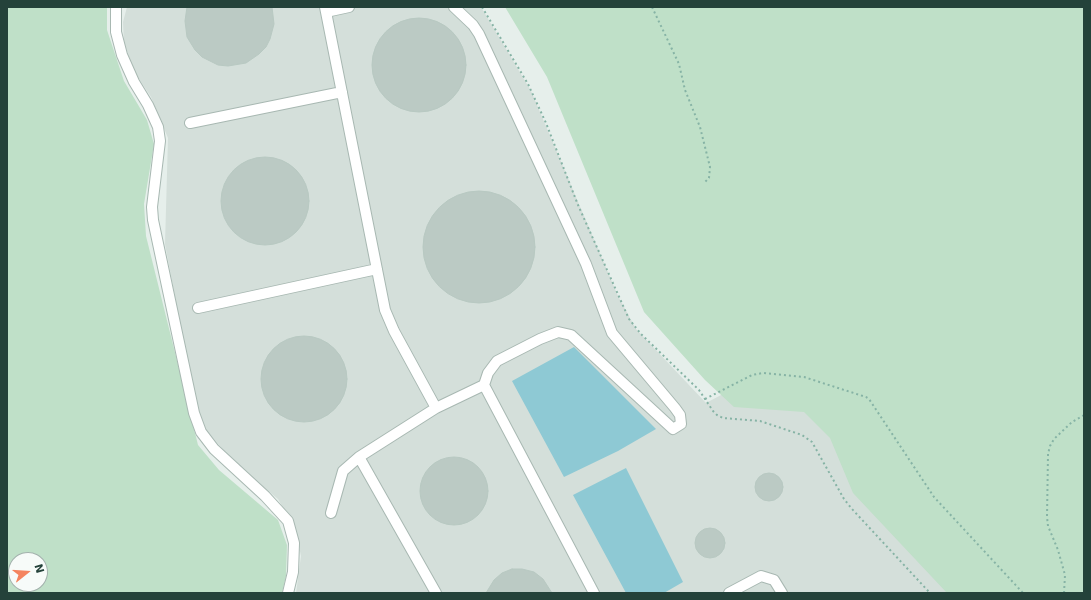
<!DOCTYPE html>
<style>
body{margin:0}
#map{position:relative;width:1091px;height:600px;overflow:hidden;background:#e6efeb;font-family:"DejaVu Sans",sans-serif}
canvas{display:block}
.frame{position:absolute;inset:0;border:8px solid #24423a;pointer-events:none}
.north{position:absolute;left:8px;top:552px;width:40px;height:40px;box-sizing:border-box;background:#f7fbf9;border:1px solid #a3b1ad;border-radius:50%;rotate:73deg;font-size:11px;font-weight:700;line-height:16px;text-align:center;color:#24423a}
.north::after{content:'';display:block;margin:auto;width:14px;height:18px;background:#f4845f;clip-path:polygon(50% 0,100% 100%,50% 72%,0 100%)}
</style>
<div id="map">
<canvas width="1091" height="600"></canvas>
<div class="frame"></div>
<div class="north">N</div>
</div>
<script>
const g = document.querySelector('canvas').getContext('2d');
g.lineJoin = 'round';
function paint(path, color) {
  g.fillStyle = color;
  g.fill(path, 'evenodd');
}
function shape(rows) {
  const path = new Path2D();
  for (const r of rows) {
    if (r.length === 3) {
      path.moveTo(r[0] + r[2], r[1]);
      path.arc(r[0], r[1], r[2], 0, 2 * Math.PI);
      continue;
    }
    path.moveTo(r[0], r[1]);
    for (let i = 2; i < r.length; i += 2) path.lineTo(r[i], r[i + 1]);
  }
  return path;
}
function trace(path, color, width, dash) {
  g.strokeStyle = color;
  g.lineWidth = width;
  g.lineCap = dash ? 'butt' : 'round';
  g.setLineDash(dash || []);
  g.stroke(path);
}
paint(shape([
 [127,7,481,7,531,91,618,296,636,329,706,403,755,377,802,380,1018,593,296,593,301,556,295,529,278,499,233,462,205,428,195,403,165,244,168,138,151,97,135,73,124,43,123,22]
]), '#d4dfda');
paint(shape([
 [7,7,107,7,107,30,124,81,147,120,154,144,144,204,146,236,198,445,219,470,278,520,287,545,286,576,282,593,7,593],
 [16,560,40,560,40,584,16,584],
 [505,7,1084,7,1084,593,947,593,853,493,830,438,804,412,734,407,705,380,644,312,547,77]
]), '#bfe0c8');
paint(shape([
 [574,347,656,429,618,451,564,477,512,381],
 [626,468,683,582,664,593,626,593,573,495]
]), '#8ec9d4');
const building = shape([
 [187,7,272,7,274,24,270,39,266,47,259,54,246,63,228,66,218,65,202,57,195,50,187,37,185,21,187,7],
 [419,65,47],
 [265,201,44],
 [479,247,56],
 [304,379,43],
 [454,491,34],
 [769,487,14],
 [710,543,15],
 [512,569,522,569,534,572,543,579,552,593,486,593,494,580,502,573,512,569]
]);
paint(building, '#bbcac4');
trace(building, '#b8c9c2', 1);
const minor = shape([
 [116,7,116,32,122,55,134,82,148,105,158,127,160,141,152,207,153,220,194,413,201,432,214,449,265,496,288,521,294,543,293,572,288,593],
 [325,7,385,310,394,331,436,408],
 [326,12,349,7],
 [190,123,342,92],
 [198,308,377,269],
 [484,385,594,593],
 [359,457,436,593],
 [331,513,343,471,359,457,436,408,484,385,488,373,497,361,540,339,558,332,571,335,673,429,681,424,680,415,675,408,612,333,586,264,479,34,473,25,454,7],
 [729,593,761,576,774,580,782,593]
]);
trace(minor, '#a8b8b2', 12);
trace(shape([
 [482,7,528,84,546,123,578,205,629,319,641,334,699,390,713,411,717,415,723,418,760,421,802,435,812,442,844,499,852,509,930,593],
 [652,7,679,64,685,90,700,127,710,167,709,178,704,183],
 [705,399,752,375,763,373,804,377,866,397,869,399,934,497,1023,593],
 [1064,593,1065,575,1058,550,1048,526,1047,517,1048,454,1050,446,1054,439,1072,422,1084,415]
]), '#86b3a5', 2, [2, 3]);
trace(minor, '#fff', 10);
</script>
